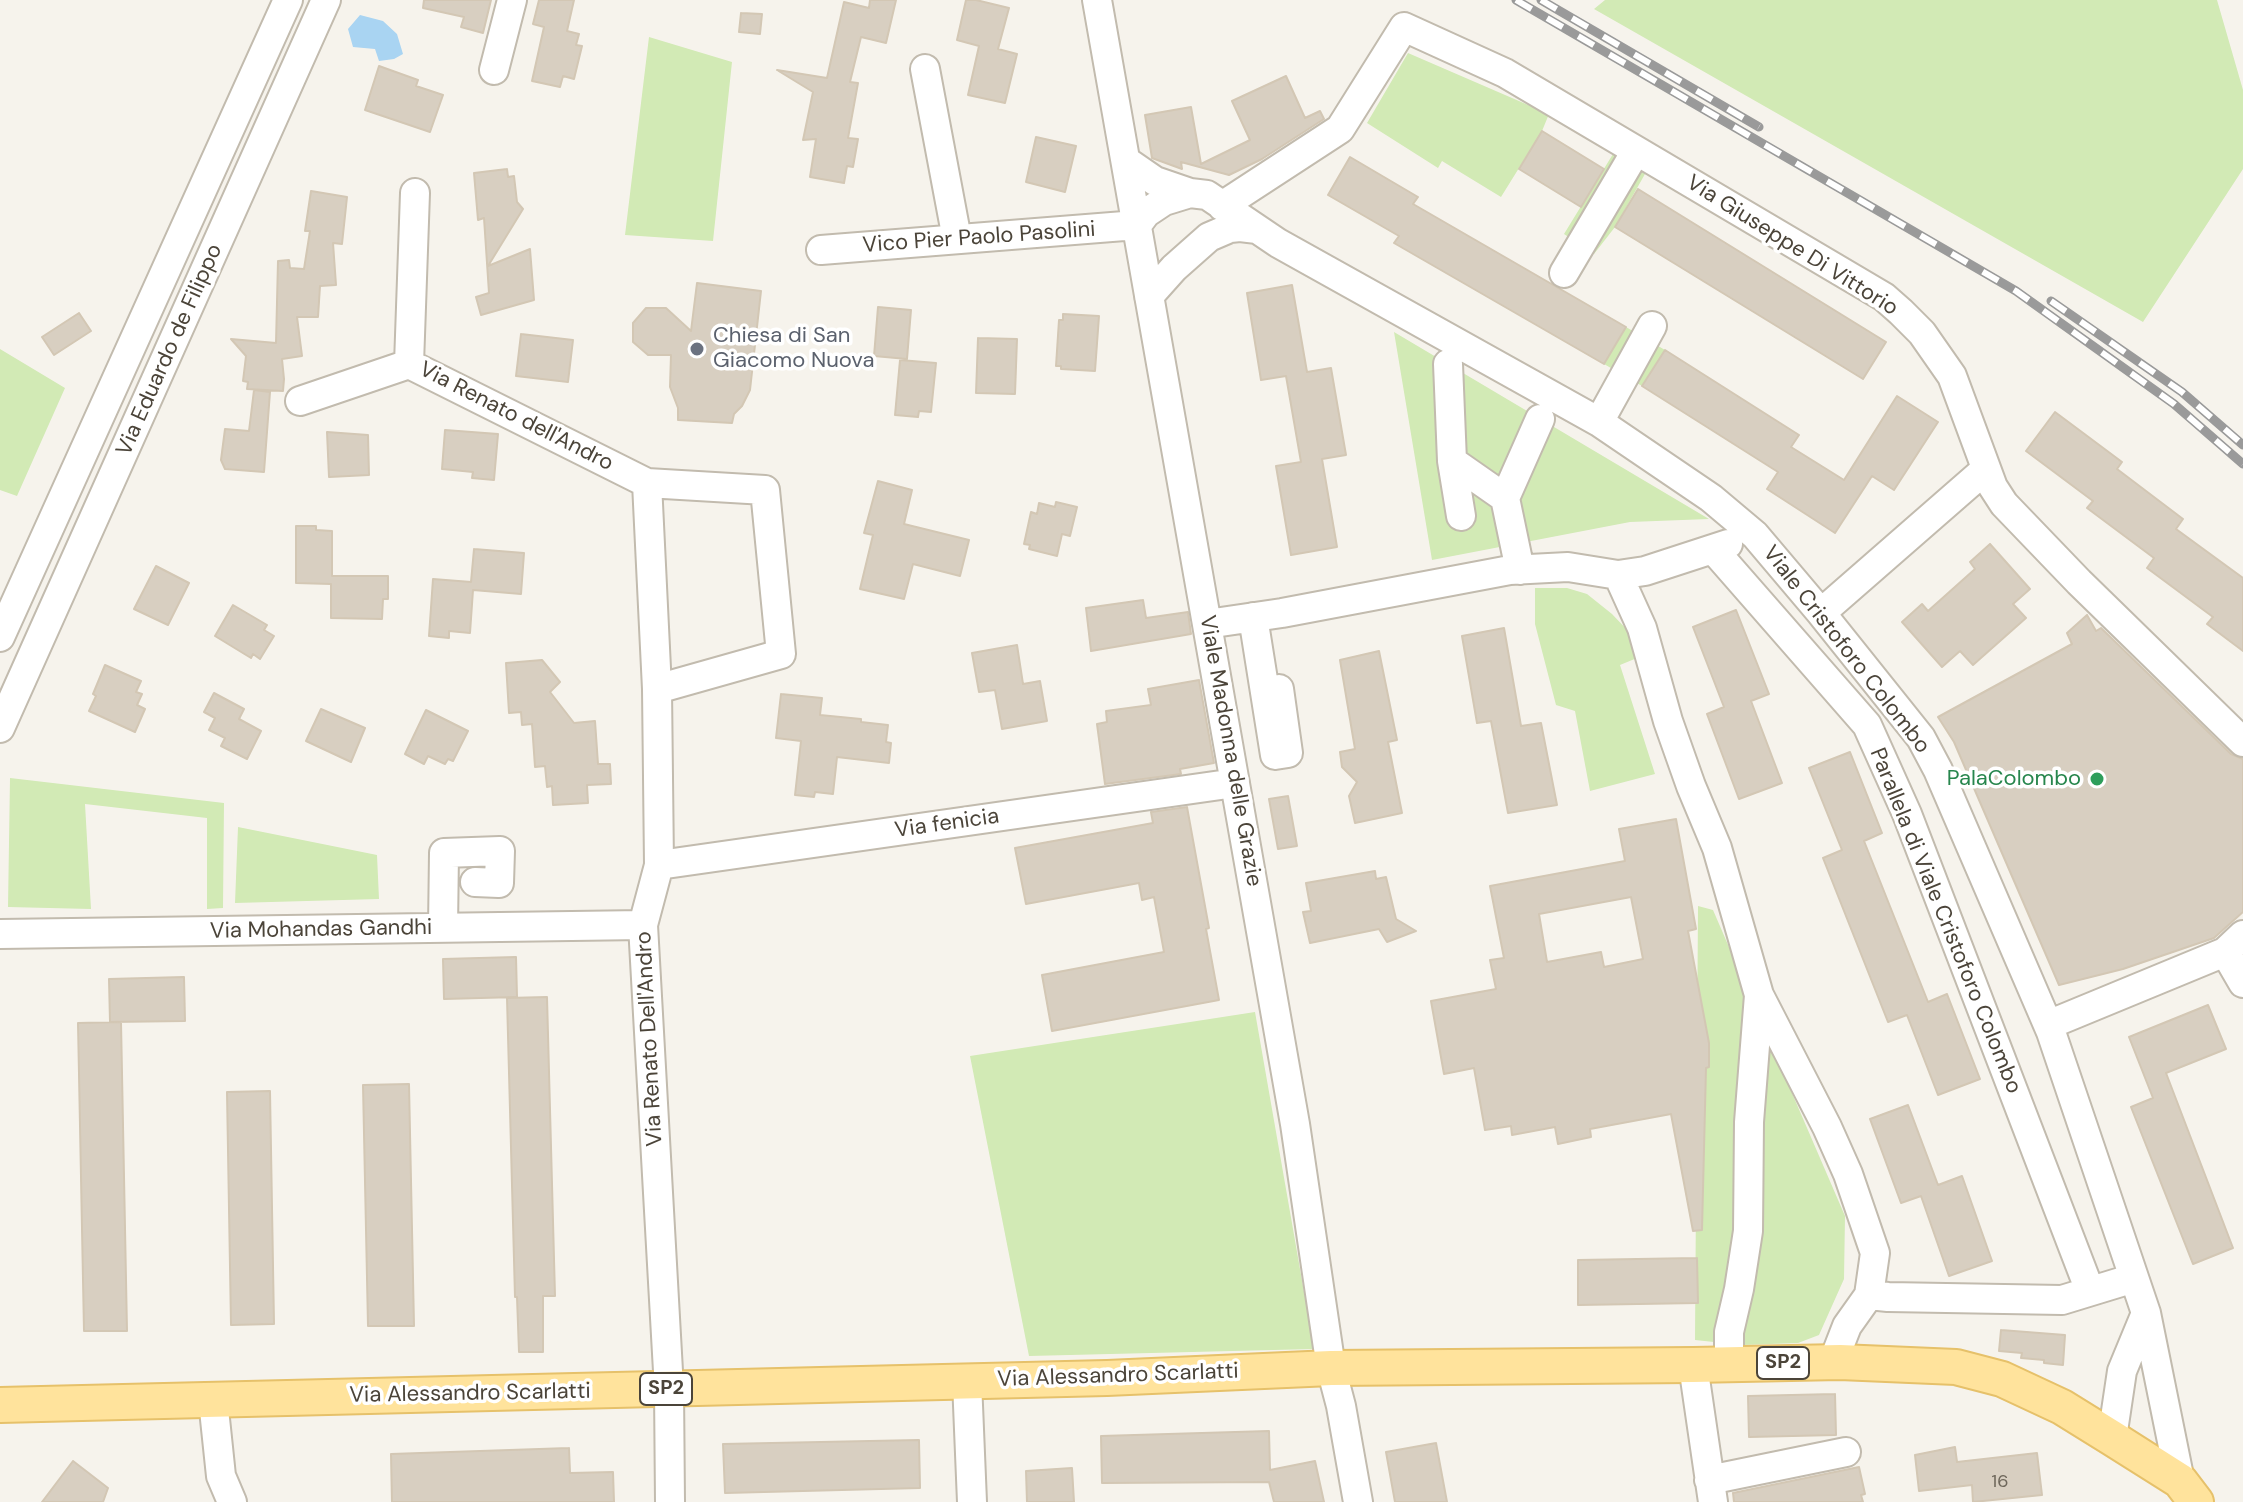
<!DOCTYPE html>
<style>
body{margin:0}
canvas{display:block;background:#f6f3ec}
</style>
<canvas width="2243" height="1502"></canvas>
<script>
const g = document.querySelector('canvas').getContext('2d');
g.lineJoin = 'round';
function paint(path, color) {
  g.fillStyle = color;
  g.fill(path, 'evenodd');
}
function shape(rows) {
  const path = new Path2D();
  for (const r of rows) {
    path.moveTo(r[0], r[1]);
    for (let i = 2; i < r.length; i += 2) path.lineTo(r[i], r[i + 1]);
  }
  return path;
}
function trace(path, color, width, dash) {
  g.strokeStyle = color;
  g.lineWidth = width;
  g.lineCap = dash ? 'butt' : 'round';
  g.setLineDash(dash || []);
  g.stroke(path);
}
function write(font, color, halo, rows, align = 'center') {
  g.font = font + ' "DM Sans",sans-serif';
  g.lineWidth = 7;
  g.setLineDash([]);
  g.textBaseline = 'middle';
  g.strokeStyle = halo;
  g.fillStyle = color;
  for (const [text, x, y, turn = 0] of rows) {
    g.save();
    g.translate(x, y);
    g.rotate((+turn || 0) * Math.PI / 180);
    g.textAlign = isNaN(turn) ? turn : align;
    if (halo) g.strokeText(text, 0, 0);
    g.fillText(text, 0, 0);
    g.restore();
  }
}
paint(shape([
 [1605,0,2217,0,2243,90,2243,169,2143,322,1594,9],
 [649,37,732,62,713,241,625,235],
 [1408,53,1549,114,1542,131,1501,197,1442,161,1438,168,1367,123],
 [1613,154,1645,174,1615,227,1594,254,1564,234],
 [1626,327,1665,350,1642,386,1604,364],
 [1394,332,1709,519,1630,522,1432,560],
 [0,349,65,388,17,496,0,490],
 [1535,588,1567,588,1587,594,1612,614,1632,635,1637,658,1620,665,1655,774,1590,791,1575,711,1556,705,1535,624],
 [10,778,224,803,223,908,207,909,207,818,85,804,91,909,8,907],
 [238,827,377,855,379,899,235,903],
 [1698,906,1713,910,1845,1216,1844,1279,1819,1335,1798,1343,1742,1345,1695,1340],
 [1255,1012,1314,1349,1029,1356,970,1056]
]), '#d2eab5');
paint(shape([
 [360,15,383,21,397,34,403,54,394,59,379,61,375,49,353,47,348,29]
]), '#a9d4f2');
const building = shape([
 [424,0,491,0,483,33,461,27,464,17,423,8,424,0],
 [539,0,574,0,567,31,579,34,576,45,582,46,574,79,563,76,560,87,532,81,544,27,533,24,539,0],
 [870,0,896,0,886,43,861,37,850,82,858,83,848,138,858,139,853,167,847,166,844,183,810,177,816,139,803,140,813,92,777,70,827,78,844,2,869,8,870,0],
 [966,0,976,0,1009,8,998,49,1017,54,1005,103,968,95,979,46,957,40,966,0],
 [741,13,762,14,760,34,739,32,741,13],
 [379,66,418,80,416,86,443,95,430,132,365,110,379,66],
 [1286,76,1305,118,1320,111,1324,119,1262,159,1229,175,1181,162,1182,169,1152,158,1145,115,1191,107,1201,164,1250,140,1232,101,1286,76],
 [1542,131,1604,169,1581,207,1519,169,1542,131],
 [1036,137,1076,146,1065,192,1026,182,1036,137],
 [1350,157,1418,197,1413,204,1626,327,1604,364,1394,243,1399,236,1328,195,1350,157],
 [507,169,508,177,514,176,517,202,523,209,488,266,530,249,534,300,481,315,476,297,489,293,484,218,478,220,474,173,507,169],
 [1638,189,1886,342,1863,379,1615,227,1638,189],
 [311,191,347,197,342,244,333,243,336,285,320,286,318,317,297,317,302,356,282,359,284,379,283,391,247,389,248,382,243,381,246,356,231,339,276,343,278,261,289,260,290,268,304,269,310,231,305,231,311,191],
 [697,283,761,291,750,390,742,406,734,414,732,423,678,420,678,408,670,387,671,355,648,355,633,342,633,323,646,308,666,308,691,331,697,283],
 [1292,285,1307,372,1331,368,1346,455,1322,459,1337,547,1291,555,1276,466,1301,462,1286,376,1261,380,1247,293,1292,285],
 [878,307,911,310,907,359,874,356,878,307],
 [79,313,91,331,54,355,42,337,79,313],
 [1063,314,1099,316,1095,371,1061,369,1061,366,1056,366,1059,320,1063,320,1063,314],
 [521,334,573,340,568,382,516,376,521,334],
 [978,338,1017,339,1015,394,976,393,978,338],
 [1665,350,1799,435,1791,447,1844,480,1897,396,1938,422,1894,490,1872,476,1835,533,1767,489,1778,472,1642,386,1665,350],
 [900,360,936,363,931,412,919,411,918,417,895,415,900,360],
 [254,390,270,392,264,472,225,469,221,460,225,429,249,431,254,390],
 [2055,412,2122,462,2117,469,2183,519,2176,529,2243,578,2243,651,2207,624,2213,617,2147,568,2154,558,2087,508,2093,501,2026,451,2055,412],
 [445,430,498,434,494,480,472,478,473,472,442,469,445,430],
 [327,432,368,435,369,475,329,477,327,432],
 [878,481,912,490,904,524,969,540,960,576,913,564,904,599,860,589,873,535,864,533,878,481],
 [1056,502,1077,507,1070,536,1062,534,1057,556,1029,549,1030,545,1024,544,1031,512,1037,514,1039,503,1055,507,1056,502],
 [296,526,316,526,316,530,332,531,332,576,388,576,388,599,383,599,382,619,331,618,331,584,296,583,296,526],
 [1990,544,2030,589,2013,604,2026,618,1973,665,1960,651,1942,667,1902,622,1922,604,1928,611,1975,569,1970,562,1990,544],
 [474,549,524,553,521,594,473,590,470,633,449,631,449,638,429,636,433,579,471,582,474,549],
 [156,566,189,583,168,625,134,609,156,566],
 [1143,600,1146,618,1188,612,1191,634,1091,651,1086,608,1143,600],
 [233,605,267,625,264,630,274,636,260,659,253,654,251,658,215,636,233,605],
 [1736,610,1769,694,1751,701,1782,783,1739,799,1707,714,1724,707,1693,627,1736,610],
 [2087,615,2096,631,2101,628,2231,754,2243,759,2243,912,2214,938,2123,969,2059,985,1954,742,1938,717,2072,644,2067,633,2087,615],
 [1504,628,1521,726,1541,723,1557,805,1508,813,1491,721,1477,723,1462,636,1504,628],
 [1017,645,1023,684,1040,681,1047,721,1002,729,995,690,979,692,972,653,1017,645],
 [1379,651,1397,740,1388,742,1402,813,1355,823,1349,796,1357,782,1342,767,1340,752,1355,749,1340,660,1379,651],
 [542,660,560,682,550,692,574,723,595,721,598,764,610,764,611,784,587,785,588,803,553,805,552,786,547,787,545,766,535,767,532,724,522,725,521,712,509,713,506,663,542,660],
 [105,665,141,681,136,692,142,694,137,705,145,709,135,732,89,711,96,696,93,694,105,665],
 [1199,680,1214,763,1180,769,1181,774,1105,784,1097,724,1107,722,1106,711,1151,705,1148,689,1199,680],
 [214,693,244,709,239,719,261,731,247,759,221,746,225,738,209,730,215,718,204,712,214,693],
 [781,694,822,698,820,715,861,719,861,722,888,725,886,742,891,743,889,763,837,757,833,794,815,792,814,797,795,795,801,741,776,738,781,694],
 [321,709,365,728,351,762,306,741,321,709],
 [426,710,468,731,453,761,448,759,445,764,428,756,424,764,405,754,426,710],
 [1850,752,1882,833,1864,841,1928,1002,1947,994,1980,1079,1938,1095,1907,1015,1888,1022,1823,858,1842,850,1809,768,1850,752],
 [1288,796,1297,846,1278,849,1269,799,1288,796],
 [1187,807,1209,928,1206,929,1219,1000,1052,1031,1042,975,1164,952,1154,897,1142,900,1139,883,1026,904,1015,848,1153,823,1151,812,1187,807],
 [1676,819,1696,929,1688,931,1709,1043,1709,1067,1706,1068,1702,1230,1693,1231,1671,1114,1590,1129,1591,1137,1558,1144,1555,1127,1512,1135,1511,1126,1485,1130,1474,1068,1444,1074,1431,1001,1496,989,1490,960,1504,958,1490,886,1625,861,1619,829,1676,819],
 [1631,897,1643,959,1604,967,1601,952,1547,962,1539,914,1631,897],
 [1375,871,1376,879,1386,877,1396,919,1416,931,1387,942,1379,929,1310,943,1303,912,1311,911,1306,883,1375,871],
 [516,957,517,997,444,999,443,959,516,957],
 [184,977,185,1021,110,1022,109,979,184,977],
 [547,997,555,1296,543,1296,543,1352,519,1352,517,1297,515,1297,507,998,547,997],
 [2208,1005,2226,1049,2166,1073,2233,1248,2193,1264,2131,1107,2153,1098,2129,1037,2208,1005],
 [121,1022,127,1331,84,1331,78,1023,121,1022],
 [409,1084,414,1326,368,1326,363,1085,409,1084],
 [270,1091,274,1324,231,1325,227,1092,270,1091],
 [1908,1105,1938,1185,1962,1176,1992,1261,1949,1276,1921,1196,1901,1203,1870,1119,1908,1105],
 [1697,1258,1698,1303,1578,1305,1578,1260,1697,1258],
 [2001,1330,2065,1335,2063,1365,2044,1363,2044,1360,2021,1358,2022,1353,1999,1351,2001,1330],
 [1835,1394,1836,1435,1749,1437,1748,1396,1835,1394],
 [1269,1431,1270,1470,1315,1461,1324,1502,1274,1502,1269,1482,1102,1483,1101,1436,1269,1431],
 [919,1440,920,1488,725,1493,723,1444,919,1440],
 [1436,1443,1447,1502,1395,1502,1386,1452,1436,1443],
 [1955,1447,1957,1462,2037,1453,2042,1495,1973,1502,1972,1485,1919,1491,1915,1455,1955,1447],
 [569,1448,570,1473,613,1472,614,1502,392,1502,391,1454,569,1448],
 [73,1461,108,1488,103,1502,42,1502,73,1461],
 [1859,1467,1865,1494,1861,1495,1863,1502,1734,1502,1733,1493,1859,1467],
 [1072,1468,1074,1502,1027,1502,1026,1471,1072,1468]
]);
paint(building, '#d8cfc1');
trace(building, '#d3c7b4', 2);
const minor = shape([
 [1097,0,1295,1124,1331,1368,1341,1406,1358,1502],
 [925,69,957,239],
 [494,70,512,0],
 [1126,161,1155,181,1190,193],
 [415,193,409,364,647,483],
 [1222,206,1340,129,1404,27,1505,73,1884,297,1901,312,1922,333,1952,376,1993,487,2004,504,2079,582,2243,742],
 [821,250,1137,225,1146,213,1164,201,1190,193,1207,195,1278,243,1599,422,1711,498,1755,535,1821,613,1921,738,1938,770,2051,1032,2146,1313,2180,1481],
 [1564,273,1636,151],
 [1149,296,1174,268,1209,237,1230,228,1240,227,1257,229],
 [1448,364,1452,461,1505,498],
 [300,401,409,364],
 [1599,422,1652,326],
 [1452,461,1461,516],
 [1713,549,1867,725,1907,814,2090,1291],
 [1520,570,1505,498,1540,419],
 [1618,575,1642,628,1668,721,1691,786,1717,848,1759,995,1827,1127,1848,1174,1875,1253,1869,1295],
 [1821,613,1986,469],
 [1253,617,1275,755,1288,753,1279,689,1266,693],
 [1207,624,1282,613,1510,570,1568,567,1618,575,1645,571,1728,544],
 [0,637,288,0],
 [657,689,781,654,765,490,647,483,657,689,659,865,643,925,669,1389,670,1502],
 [0,728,326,0],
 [659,865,1235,783],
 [443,928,444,853,500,851,499,883,475,882],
 [0,934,643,925],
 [2225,952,2243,983],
 [2048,1025,2225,952,2243,935],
 [1833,1362,1847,1326,1869,1295,1888,1297,2062,1300,2134,1278],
 [1729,1364,1729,1332,1739,1289,1748,1231,1749,1122,1759,995],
 [1693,1365,1713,1502],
 [967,1381,972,1502],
 [213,1400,221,1476,232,1502],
 [2112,1438,2122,1371,2146,1313],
 [1709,1480,1846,1452]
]);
const major = shape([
 [0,1405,1107,1378,1331,1368,1693,1365,1840,1362,1956,1367,2002,1379,2062,1407,2112,1438,2180,1481,2196,1502]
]);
trace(minor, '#c2bbae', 32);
trace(major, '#e6c16a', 38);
trace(minor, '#fff', 28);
trace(major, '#ffe39c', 34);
const rail = shape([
 [1516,0,2016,291,2174,404,2243,464],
 [1541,0,1759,127],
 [2051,301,2182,392,2243,445]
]);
trace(rail, '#9a9a9a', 9);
trace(rail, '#fff', 6, [18]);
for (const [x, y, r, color] of [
 [697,349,8,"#6b7280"],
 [2097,779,8,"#2e9e5b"]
]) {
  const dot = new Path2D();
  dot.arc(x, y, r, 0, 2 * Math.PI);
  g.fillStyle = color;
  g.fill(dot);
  trace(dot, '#fff', 3);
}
write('18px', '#6e675b', null, [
 ["16",2000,1482]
]);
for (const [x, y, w] of [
 [1783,1363,52],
 [666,1389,52]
]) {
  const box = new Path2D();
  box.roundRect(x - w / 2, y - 16, w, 32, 6);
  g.fillStyle = '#fff';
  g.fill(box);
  trace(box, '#4b4439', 2);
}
write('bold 20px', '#4b4439', null, [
 ["SP2",1783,1363],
 ["SP2",666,1389]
]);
write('22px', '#4b4439', '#fff', [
 ["Vico Pier Paolo Pasolini",979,238,-4],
 ["Via Giuseppe Di Vittorio",1792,246,32],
 ["Via Eduardo de Filippo",170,350,-66],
 ["Via Renato dell'Andro",516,417,27],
 ["Viale Cristoforo Colombo",1846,650,52],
 ["Viale Madonna delle Grazie",1230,751,80],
 ["Via fenicia",947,824,-8],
 ["Parallela di Viale Cristoforo Colombo",1945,921,68],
 ["Via Mohandas Gandhi",321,930,-1],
 ["Via Renato Dell'Andro",650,1039,-93],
 ["Via Alessandro Scarlatti",1118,1376,-2],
 ["Via Alessandro Scarlatti",470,1394,-1]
]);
write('22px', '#5b616d', '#fff', [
 ["Chiesa di San",713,336],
 ["Giacomo Nuova",713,361]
], 'left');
write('22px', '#27864d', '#fff', [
 ["PalaColombo",2081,779]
], 'right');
</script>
